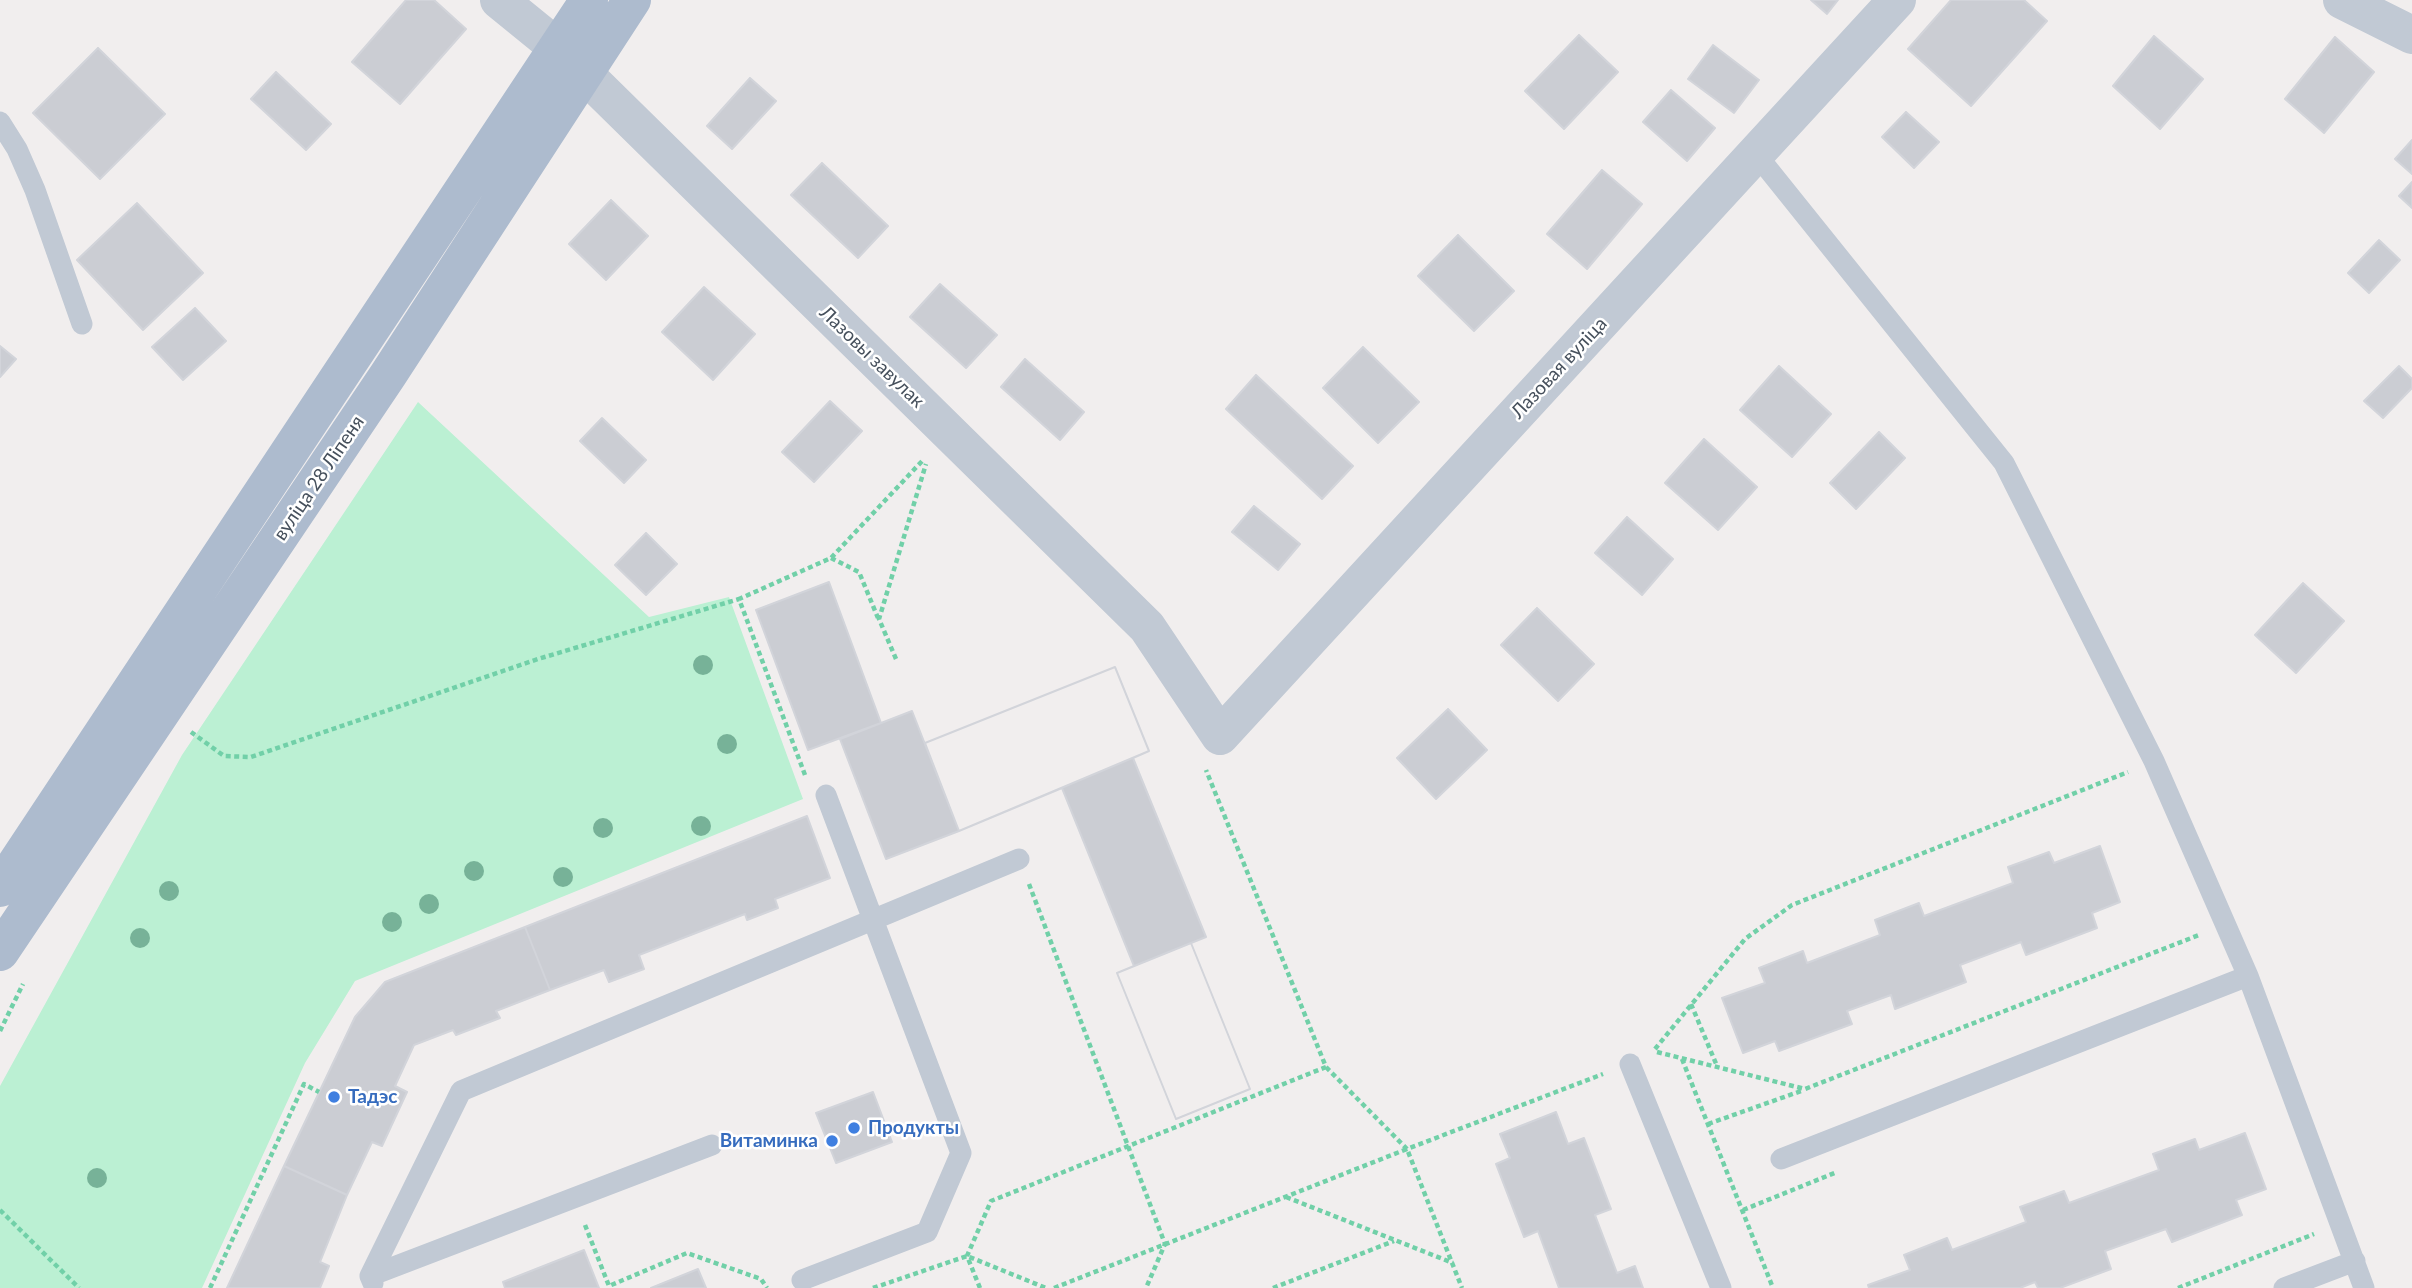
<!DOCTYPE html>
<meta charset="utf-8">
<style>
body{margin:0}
canvas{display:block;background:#f1eeee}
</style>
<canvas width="2412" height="1288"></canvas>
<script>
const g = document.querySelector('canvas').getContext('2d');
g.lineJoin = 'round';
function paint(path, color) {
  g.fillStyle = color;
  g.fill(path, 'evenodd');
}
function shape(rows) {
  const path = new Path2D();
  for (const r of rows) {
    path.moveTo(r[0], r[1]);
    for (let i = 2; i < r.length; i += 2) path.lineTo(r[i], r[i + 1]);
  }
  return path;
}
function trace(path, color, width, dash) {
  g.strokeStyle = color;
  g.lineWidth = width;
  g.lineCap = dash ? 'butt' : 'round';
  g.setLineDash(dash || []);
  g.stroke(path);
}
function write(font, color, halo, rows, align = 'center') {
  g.font = font + ' Lato,sans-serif';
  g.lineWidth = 5;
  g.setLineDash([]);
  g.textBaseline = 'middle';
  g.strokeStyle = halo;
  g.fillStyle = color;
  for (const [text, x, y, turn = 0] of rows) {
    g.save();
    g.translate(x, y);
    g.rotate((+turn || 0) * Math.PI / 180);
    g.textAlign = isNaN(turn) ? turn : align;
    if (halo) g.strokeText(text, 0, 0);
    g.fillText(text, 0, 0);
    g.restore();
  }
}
paint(shape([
 [418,402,649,617,729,597,803,799,355,981,305,1063,202,1288,0,1288,0,1086,182,755]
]), '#bbf0d3');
const building = shape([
 [406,0,434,0,466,29,400,104,352,62,406,0],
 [1811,0,1838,0,1827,14,1811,0],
 [1951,0,2024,0,2047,21,1971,106,1908,49,1951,0],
 [1579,35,1618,72,1564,129,1525,91,1579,35],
 [2154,36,2203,79,2160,129,2113,86,2154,36],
 [2335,37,2374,72,2324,133,2285,99,2335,37],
 [1713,45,1759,80,1734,113,1688,79,1713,45],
 [98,48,165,114,100,179,33,113,98,48],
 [276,72,331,124,306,150,251,99,276,72],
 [750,78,776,101,732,149,707,126,750,78],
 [1671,90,1715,128,1687,161,1643,122,1671,90],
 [1906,112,1939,142,1914,168,1882,137,1906,112],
 [2412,140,2412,174,2395,159,2412,140],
 [822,163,888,226,858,258,791,195,822,163],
 [1602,170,1642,204,1587,269,1547,234,1602,170],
 [2412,182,2412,208,2399,196,2412,182],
 [611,200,648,236,606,280,569,244,611,200],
 [137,203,203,273,143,330,77,260,137,203],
 [1458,235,1514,291,1474,331,1418,276,1458,235],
 [2379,240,2400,260,2369,293,2348,273,2379,240],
 [940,284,997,335,966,368,910,317,940,284],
 [704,287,755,334,713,380,662,332,704,287],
 [195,308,226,341,183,380,152,347,195,308],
 [0,346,16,359,0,377,0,346],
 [1363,347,1419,402,1378,443,1323,388,1363,347],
 [1025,359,1084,412,1060,440,1001,387,1025,359],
 [1779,366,1831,414,1792,457,1740,410,1779,366],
 [2399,366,2412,379,2412,388,2383,418,2364,401,2399,366],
 [1256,375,1353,466,1322,499,1226,409,1256,375],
 [830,401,862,431,814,482,782,452,830,401],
 [602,418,646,460,624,483,580,441,602,418],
 [1879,432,1905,458,1856,509,1830,483,1879,432],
 [1704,439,1757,487,1718,530,1665,483,1704,439],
 [1254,506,1300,544,1278,570,1232,532,1254,506],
 [1627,517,1673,559,1642,595,1595,553,1627,517],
 [646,533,677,564,646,595,615,565,646,533],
 [829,582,881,723,808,750,756,610,829,582],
 [2303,583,2344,621,2296,673,2255,635,2303,583],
 [1537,608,1594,664,1558,701,1501,645,1537,608],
 [1115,667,1149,751,1133,758,1206,937,1191,943,1250,1089,1176,1119,1117,973,1134,966,1062,788,959,831,925,743,1115,667],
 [1115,667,1149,751,959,831,925,743,1115,667],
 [1448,709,1487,750,1436,799,1397,758,1448,709],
 [912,711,959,831,886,859,840,739,912,711],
 [807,816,830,878,775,899,778,908,747,920,745,914,639,955,644,969,609,982,604,970,550,990,525,927,807,816],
 [2100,846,2120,902,2092,913,2097,928,2026,955,2021,942,1960,965,1966,982,1895,1009,1891,995,1847,1011,1852,1024,1779,1051,1775,1041,1743,1053,1722,998,1765,983,1759,968,1803,951,1807,963,1880,935,1875,920,1919,903,1924,916,2013,883,2008,867,2049,852,2054,863,2100,846],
 [525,927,550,990,496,1011,500,1018,456,1035,453,1030,414,1045,395,1086,407,1092,382,1146,372,1142,347,1195,284,1166,355,1017,385,982,525,927],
 [1191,943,1250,1089,1176,1119,1117,973,1191,943],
 [873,1092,892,1142,836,1163,816,1113,873,1092],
 [1556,1112,1568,1144,1584,1138,1611,1209,1595,1215,1617,1273,1635,1266,1643,1288,1559,1288,1538,1231,1524,1237,1496,1164,1510,1158,1500,1134,1556,1112],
 [2245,1133,2266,1189,2236,1200,2242,1215,2172,1242,2166,1229,2105,1251,2111,1269,2060,1288,2038,1288,2035,1282,2020,1288,1869,1288,1868,1285,1910,1270,1904,1255,1947,1238,1952,1250,2026,1222,2020,1207,2064,1191,2069,1203,2159,1170,2153,1154,2195,1139,2199,1150,2245,1133],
 [284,1166,347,1195,320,1262,329,1266,320,1288,227,1288,284,1166],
 [584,1250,599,1288,505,1288,503,1282,584,1250],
 [698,1269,706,1288,651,1288,698,1269]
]);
paint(building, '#cbcdd3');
trace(building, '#d2d4da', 2);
trace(shape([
 [831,558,859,572,878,618],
 [896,659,879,619,926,464],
 [191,732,224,756,251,757,538,659,739,599],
 [805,775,739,599,831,558,924,459],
 [1029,884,1165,1244,1146,1288],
 [1691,1004,1717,1066],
 [0,1031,23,984],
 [1655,1049,1745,939,1792,905,2128,772],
 [1657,1052,1805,1089,2199,935],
 [1682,1059,1773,1288],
 [1326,1067,1407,1149,1603,1074],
 [1708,1124,1804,1090],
 [1286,1197,1453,1263],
 [0,1210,79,1288],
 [1743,1210,1837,1172],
 [585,1225,609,1286,687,1253,761,1279,767,1288],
 [210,1288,304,1084,319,1092],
 [873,1288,967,1256,1046,1288],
 [980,1288,967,1256,991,1201,1326,1067,1206,770],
 [1054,1288,1407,1149,1462,1288],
 [1273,1288,1394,1241],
 [2178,1288,2314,1234]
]), '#71d0a8', 4.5, [5, 3.5]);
trace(shape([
 [0,122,17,149,35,190,82,324],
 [1756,154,2004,463,2154,761,2248,976,2364,1288],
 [1630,1064,1721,1288],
 [1781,1159,2248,976],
 [370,1276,461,1091,1019,859],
 [802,1280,927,1232,961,1153,826,795],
 [373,1283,370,1276,712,1145],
 [2284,1288,2355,1261]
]), '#c1c9d4', 21);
trace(shape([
 [499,0,558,48,1147,627,1220,736,1897,0],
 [2342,0,2412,35]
]), '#c1c9d4', 38);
trace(shape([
 [0,888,589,0],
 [0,952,388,375,632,0]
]), '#adbbce', 38);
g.fillStyle = '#77b298';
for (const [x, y] of [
 [703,665],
 [727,744],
 [701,826],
 [603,828],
 [474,871],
 [563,877],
 [169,891],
 [429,904],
 [392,922],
 [140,938],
 [97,1178]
]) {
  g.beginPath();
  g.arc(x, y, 10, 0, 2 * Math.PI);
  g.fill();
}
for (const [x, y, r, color] of [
 [334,1097,7,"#3f7fe0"],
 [854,1128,7,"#3f7fe0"],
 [832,1141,7,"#3f7fe0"]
]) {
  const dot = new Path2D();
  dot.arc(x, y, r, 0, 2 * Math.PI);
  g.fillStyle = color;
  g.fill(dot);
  trace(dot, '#fff', 2.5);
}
write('19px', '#46505c', '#fff', [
 ["Лазовы завулак",872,357,44],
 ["Лазовая вуліца",1559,368,-47],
 ["вуліца 28 Ліпеня",319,478,-56]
]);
write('bold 19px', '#366cbe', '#fff', [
 ["Тадэс",348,1097],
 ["Продукты",868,1128],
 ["Витаминка",818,1141,"right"]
], 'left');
</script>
